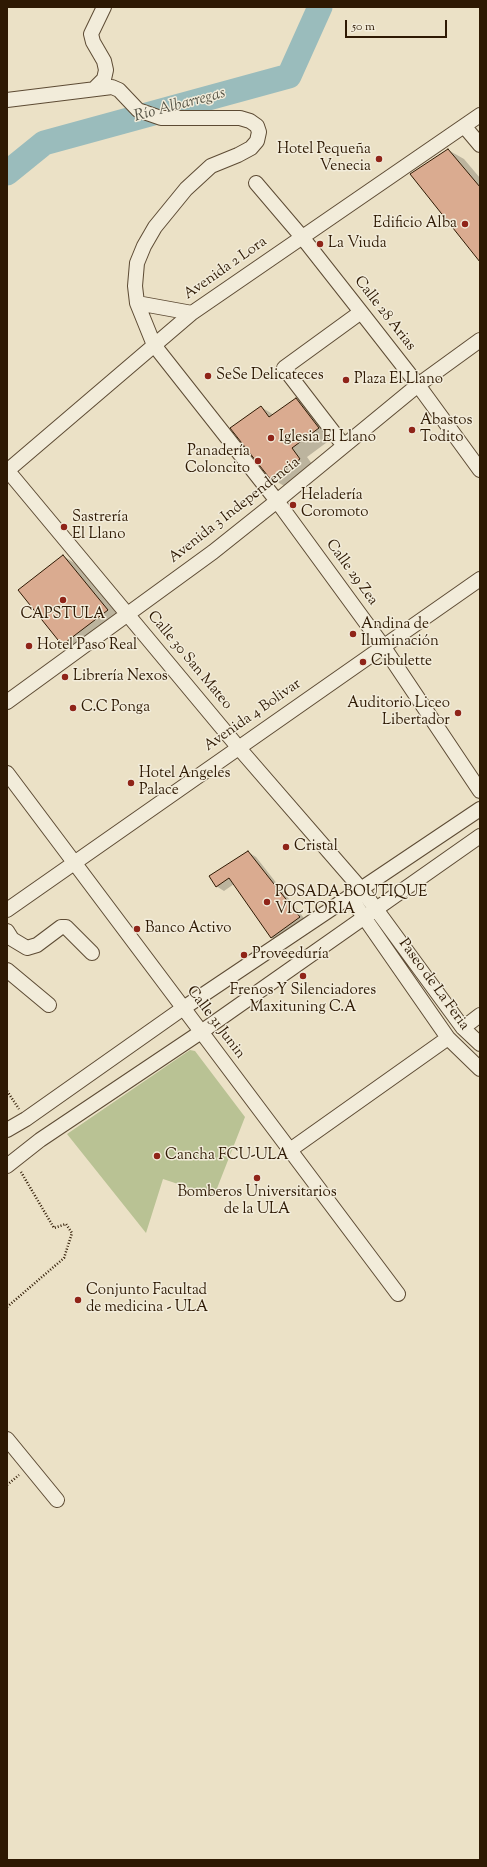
<!DOCTYPE html>
<meta charset="utf-8">
<style>
body{margin:0}
#map{position:relative;width:487px;height:1867px;overflow:hidden;background:#ebe1c6;font-family:"Sorts Mill Goudy",serif}
canvas{display:block}
.frame{position:absolute;inset:0;border:8px solid #2e1903;pointer-events:none}
.scale{position:absolute;left:345px;top:20px;width:102px;height:18px;box-sizing:border-box;border:2px solid #2e1903;border-top:0;padding-left:5px;font-size:12px;line-height:14px;white-space:nowrap;color:#2e1903;-webkit-text-stroke:3px #f2ecda;paint-order:stroke}
</style>
<div id="map">
<canvas width="487" height="1867"></canvas>
<div class="frame"></div>
<div class="scale">50 m</div>
</div>
<script>
const g = document.querySelector('canvas').getContext('2d');
g.lineJoin = 'round';
function paint(path, color) {
  g.fillStyle = color;
  g.fill(path, 'evenodd');
}
function shape(rows) {
  const path = new Path2D();
  for (const r of rows) {
    path.moveTo(r[0], r[1]);
    for (let i = 2; i < r.length; i += 2) path.lineTo(r[i], r[i + 1]);
  }
  return path;
}
function trace(path, color, width, dash) {
  g.strokeStyle = color;
  g.lineWidth = width;
  g.lineCap = dash ? 'butt' : 'round';
  g.setLineDash(dash || []);
  g.stroke(path);
}
function write(font, color, halo, rows, align = 'center') {
  g.font = font + ' "Sorts Mill Goudy",serif';
  g.lineWidth = 3;
  g.setLineDash([]);
  g.textBaseline = 'middle';
  g.strokeStyle = halo;
  g.fillStyle = color;
  for (const [text, x, y, turn = 0] of rows) {
    g.save();
    g.translate(x, y);
    g.rotate((+turn || 0) * Math.PI / 180);
    g.textAlign = isNaN(turn) ? turn : align;
    if (halo) g.strokeText(text, 0, 0);
    g.fillText(text, 0, 0);
    g.restore();
  }
}
paint(shape([
 [190,1050,195,1051,245,1117,214,1196,163,1179,146,1233,67,1134]
]), '#b9c294');
paint(shape([
 [448,150,464,159,480,178,480,260],
 [296,399,312,408,334,437,307,457,315,468,288,488,272,479,261,407,274,415],
 [63,556,78,565,123,619,79,653,63,644],
 [248,852,256,857,307,922,279,942,271,937,234,884,224,891,216,886]
]), '#0003');
trace(shape([
 [7,173,44,143,289,76,320,7]
]), '#9abcbc', 25);
const building = shape([
 [448,149,480,187,480,262,410,174,448,149],
 [296,398,319,428,292,448,300,459,271,480,230,428,261,406,269,417,296,398],
 [63,555,108,610,62,645,18,590,63,555],
 [248,851,300,917,271,938,229,878,216,887,209,876,248,851]
]);
paint(building, '#daab90');
trace(building, '#2e1903', 1);
const minor = shape([
 [95,88,104,79,106,70,104,61,93,42,91,34,104,7],
 [7,100,112,87,119,90,138,110,161,118,240,118,250,121,257,126,259,132,257,141,251,148,238,155,211,166,186,189,155,227,144,246,137,263,135,286,137,303,154,345,277,501,383,646,480,791],
 [464,126,480,145],
 [256,183,302,237,361,312,418,385,480,470],
 [137,303,192,313],
 [344,446,284,368,361,312],
 [7,471,192,313,480,115],
 [8,471,238,747,362,890,463,1028,480,1044],
 [7,702,213,552,277,501,418,385,480,340],
 [7,773,398,1294],
 [350,897,448,1038,480,1069],
 [7,910,480,579],
 [7,931,12,939,27,948,37,945,61,927,66,927,92,953],
 [7,970,49,1005],
 [463,1028,480,1015],
 [7,1130,26,1119,182,1009,480,809],
 [290,1150,448,1038],
 [7,1166,40,1140,201,1032,480,836],
 [7,1439,57,1500]
]);
trace(minor, '#5d4b34', 16);
trace(shape([
 [7,1091,19,1109],
 [7,1307,64,1258,72,1233,66,1224,54,1228,21,1172],
 [7,1485,19,1475]
]), '#2e1903', 2.5, [1, 2]);
trace(minor, '#f2ecda', 14);
for (const [x, y, r, color] of [
 [379,159,4,"#8f2418"],
 [465,224,4,"#8f2418"],
 [320,244,4,"#8f2418"],
 [208,376,4,"#8f2418"],
 [346,380,4,"#8f2418"],
 [412,430,4,"#8f2418"],
 [271,438,4,"#8f2418"],
 [258,461,4,"#8f2418"],
 [293,505,4,"#8f2418"],
 [64,527,4,"#8f2418"],
 [63,600,4,"#8f2418"],
 [353,634,4,"#8f2418"],
 [29,646,4,"#8f2418"],
 [363,662,4,"#8f2418"],
 [65,677,4,"#8f2418"],
 [73,708,4,"#8f2418"],
 [458,713,4,"#8f2418"],
 [131,783,4,"#8f2418"],
 [286,847,4,"#8f2418"],
 [267,902,4,"#8f2418"],
 [137,929,4,"#8f2418"],
 [244,955,4,"#8f2418"],
 [303,976,4,"#8f2418"],
 [157,1156,4,"#8f2418"],
 [257,1178,4,"#8f2418"],
 [78,1300,4,"#8f2418"]
]) {
  const dot = new Path2D();
  dot.arc(x, y, r, 0, 2 * Math.PI);
  g.fillStyle = color;
  g.fill(dot);
  trace(dot, '#f2ecda', 1.5);
}
write('15px', '#2e1903', '#f2ecda', [
 ["Hotel Pequeña",371,150,"right"],
 ["Venecia",371,167,"right"],
 ["Edificio Alba",457,224,"right"],
 ["La Viuda",328,244],
 ["SeSe Delicateces",216,376],
 ["Plaza El Llano",354,380],
 ["Abastos",420,421],
 ["Todito",420,438],
 ["Iglesia El Llano",279,438],
 ["Panadería",250,452,"right"],
 ["Coloncito",250,469,"right"],
 ["Heladería",301,496],
 ["Coromoto",301,513],
 ["Sastrería",72,518],
 ["El Llano",72,535],
 ["CAPSTULA",63,615,"center"],
 ["Andina de",361,625],
 ["Iluminación",361,642],
 ["Hotel Paso Real",37,646],
 ["Cibulette",371,662],
 ["Librería Nexos",73,677],
 ["Auditorio Liceo",450,704,"right"],
 ["Libertador",450,721,"right"],
 ["C.C Ponga",81,708],
 ["Hotel Angeles",139,774],
 ["Palace",139,791],
 ["Cristal",294,847],
 ["POSADA BOUTIQUE",275,893],
 ["VICTORIA",275,910],
 ["Banco Activo",145,929],
 ["Proveeduría",252,955],
 ["Frenos Y Silenciadores",303,991,"center"],
 ["Maxituning C.A",303,1008,"center"],
 ["Cancha FCU-ULA",165,1156],
 ["Bomberos Universitarios",257,1193,"center"],
 ["de la ULA",257,1210,"center"],
 ["Conjunto Facultad",86,1291],
 ["de medicina - ULA",86,1308]
], 'left');
write('15px', '#2e1903', '#f2ecda', [
 ["Avenida 2 Lora",226,269,-35],
 ["Calle 28 Arias",384,314,52],
 ["Avenida 3 Independencia",235,511,-38],
 ["Calle 29 Zea",351,573,54],
 ["Calle 30 San Mateo",189,661,50],
 ["Avenida 4 Bolivar",253,716,-35],
 ["Paseo de La Feria",433,985,54],
 ["Calle 31 Junin",215,1023,53]
]);
write('italic 16px', '#545244', '#f2ecda', [
 ["Río Albarregas",180,106,-15]
]);
</script>
